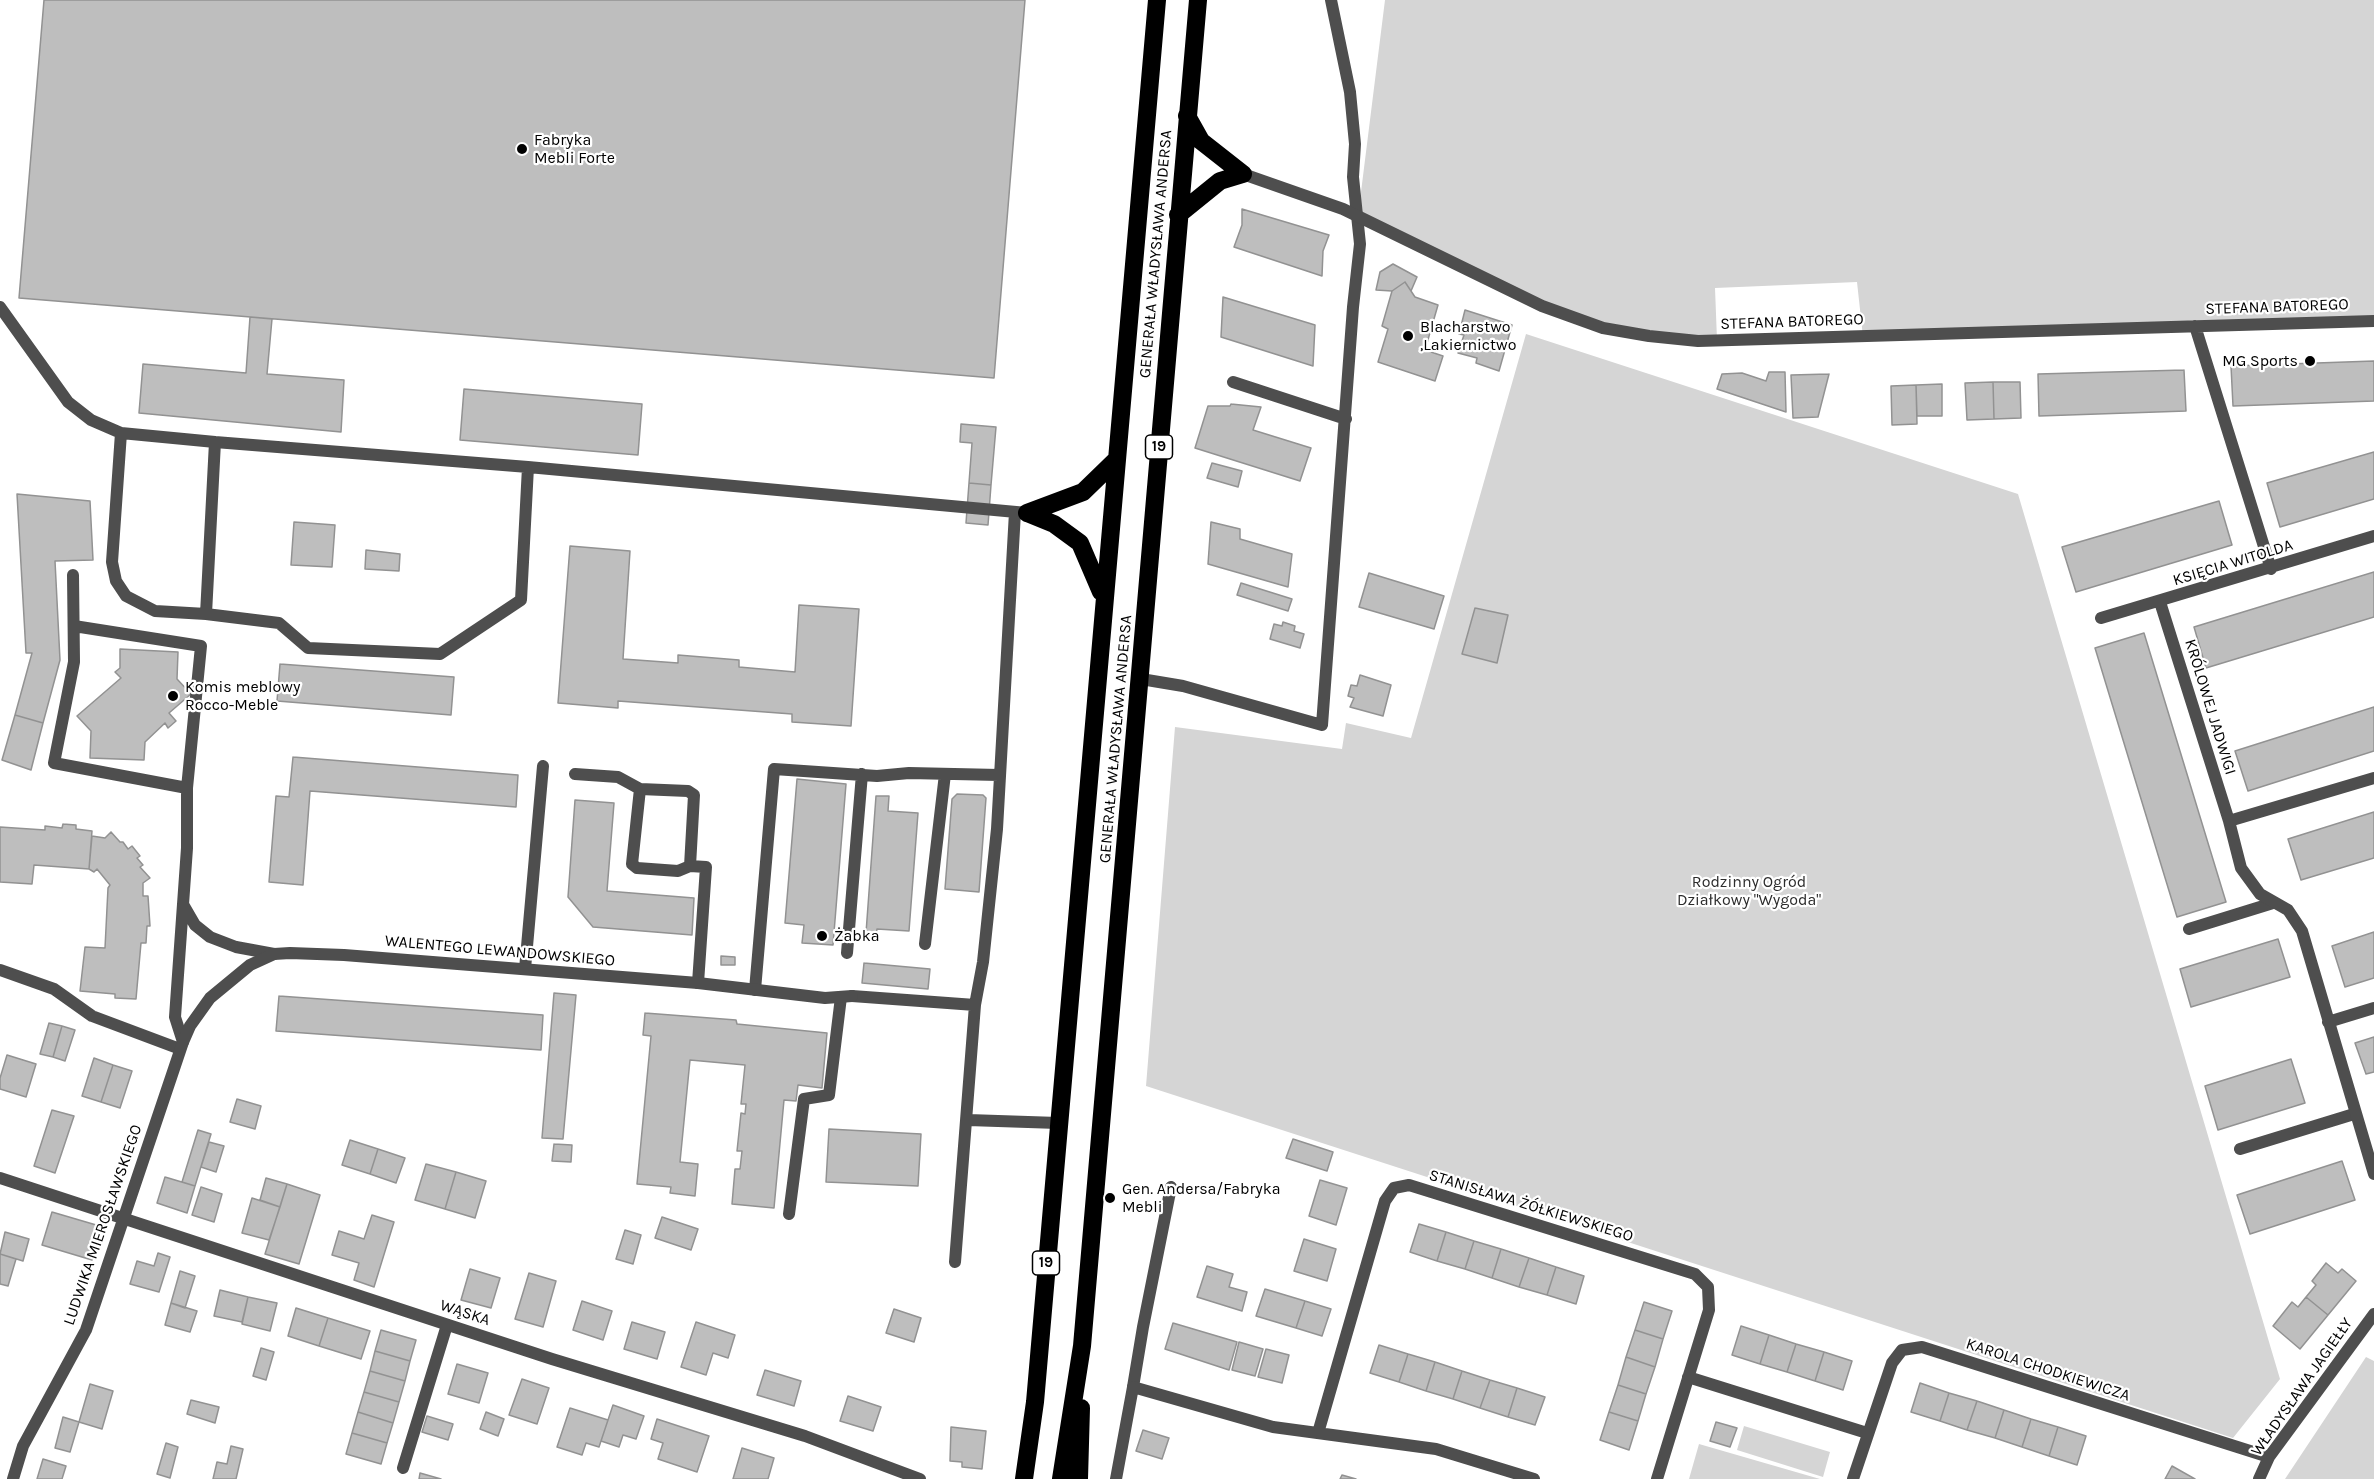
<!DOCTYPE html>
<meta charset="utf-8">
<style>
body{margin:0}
canvas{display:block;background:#fff}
</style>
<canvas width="2374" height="1479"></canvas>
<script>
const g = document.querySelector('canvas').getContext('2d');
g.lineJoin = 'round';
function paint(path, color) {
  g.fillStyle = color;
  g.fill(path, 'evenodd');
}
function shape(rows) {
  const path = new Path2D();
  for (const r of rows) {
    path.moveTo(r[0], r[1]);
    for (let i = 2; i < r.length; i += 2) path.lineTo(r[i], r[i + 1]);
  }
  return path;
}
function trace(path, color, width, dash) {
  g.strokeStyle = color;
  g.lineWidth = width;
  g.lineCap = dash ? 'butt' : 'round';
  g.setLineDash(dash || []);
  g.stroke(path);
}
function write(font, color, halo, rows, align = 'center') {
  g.font = font + ' Karla,sans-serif';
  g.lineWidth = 4.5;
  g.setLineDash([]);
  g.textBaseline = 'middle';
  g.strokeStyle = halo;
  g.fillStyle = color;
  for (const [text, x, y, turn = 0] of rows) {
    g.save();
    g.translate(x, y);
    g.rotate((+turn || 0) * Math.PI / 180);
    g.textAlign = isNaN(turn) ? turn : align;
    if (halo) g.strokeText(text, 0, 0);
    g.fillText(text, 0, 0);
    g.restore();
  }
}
paint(shape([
 [1385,0,2374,0,2374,323,1863,337,1857,282,1715,288,1717,340,1648,335,1542,307,1358,216],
 [1526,334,2018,494,2280,1379,2233,1438,1146,1086,1175,727,1342,749,1346,723,1411,738],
 [2366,1357,2374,1361,2374,1479,2285,1479],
 [1744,1426,1830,1452,1823,1477,1737,1450],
 [1699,1444,1820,1479,1689,1479]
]), '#d5d5d5');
const building = shape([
 [44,0,1025,0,994,378,19,298,44,0],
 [1242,209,1329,235,1323,251,1322,276,1234,247,1242,225,1242,209],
 [1393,264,1417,277,1411,291,1405,282,1392,291,1376,290,1380,272,1393,264],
 [1405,282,1415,297,1438,305,1425,350,1443,356,1435,381,1378,362,1388,329,1382,326,1392,291,1405,282],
 [1223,297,1315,325,1313,366,1221,337,1223,297],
 [1465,310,1512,325,1499,371,1476,363,1477,358,1458,353,1464,335,1459,334,1465,310],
 [250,317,272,319,267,374,344,380,341,432,139,413,143,364,246,373,250,317],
 [2374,361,2374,401,2233,406,2231,366,2374,361],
 [2184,370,2186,411,2039,416,2038,374,2184,370],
 [1769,372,1785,372,1786,412,1717,389,1722,374,1742,373,1766,381,1769,372],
 [1829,374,1818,417,1793,418,1791,375,1829,374],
 [1993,382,1994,419,1967,420,1965,383,1993,382],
 [1993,382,2020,382,2021,418,1994,419,1993,382],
 [1942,384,1942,416,1917,416,1916,385,1942,384],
 [1916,385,1917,424,1892,425,1891,386,1916,385],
 [464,389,642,404,638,455,460,440,464,389],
 [1231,404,1261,407,1253,430,1311,448,1300,481,1195,448,1208,406,1230,406,1231,404],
 [961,424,996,427,991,485,969,483,972,443,960,442,961,424],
 [2374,452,2374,499,2280,527,2267,483,2374,452],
 [1212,463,1242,471,1238,487,1207,478,1212,463],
 [969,483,991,485,988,525,966,523,969,483],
 [17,494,90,501,93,560,55,561,60,660,43,723,15,715,32,653,26,653,17,494],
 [2219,501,2232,545,2076,592,2062,547,2219,501],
 [294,522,335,525,332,567,291,565,294,522],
 [1211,522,1240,529,1240,539,1292,554,1288,587,1208,564,1211,522],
 [570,546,630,551,623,659,678,663,678,655,739,660,739,667,795,672,799,605,859,609,851,726,792,722,792,714,618,701,618,708,558,703,570,546],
 [366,550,400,554,399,571,365,569,366,550],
 [2374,572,2374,617,2206,668,2194,627,2374,572],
 [1369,573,1444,596,1434,629,1359,607,1369,573],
 [1241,583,1292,599,1288,611,1237,595,1241,583],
 [1475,608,1508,615,1497,663,1462,654,1475,608],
 [1283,622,1295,626,1294,631,1304,634,1300,648,1270,639,1274,624,1282,626,1283,622],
 [2144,633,2226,902,2177,917,2095,648,2144,633],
 [120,649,178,652,177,679,191,694,169,713,176,721,168,728,165,723,145,742,144,760,90,758,91,731,77,716,121,678,115,672,120,668,120,649],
 [280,664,454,677,451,715,277,701,280,664],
 [1360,675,1391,685,1383,716,1350,707,1354,698,1348,696,1351,685,1357,686,1360,675],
 [2374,707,2374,751,2248,791,2235,751,2374,707],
 [15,715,43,723,31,770,2,760,15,715],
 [293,757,518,775,516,807,310,791,303,885,269,882,276,796,289,797,293,757],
 [797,779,846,784,833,945,802,943,804,925,785,923,797,779],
 [957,794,983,795,986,798,979,892,945,889,952,799,957,794],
 [876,796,889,796,888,811,918,813,909,931,877,929,876,934,866,933,876,796],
 [575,800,614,803,607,891,694,898,692,935,593,927,568,897,575,800],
 [2374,812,2374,858,2301,880,2288,839,2374,812],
 [63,824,76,825,76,829,92,831,89,869,34,865,32,884,0,882,0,827,45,830,45,826,62,828,63,824],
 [111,832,120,842,123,842,128,849,132,846,140,856,137,858,143,865,140,867,150,878,143,883,143,896,148,896,150,926,147,926,146,943,141,943,136,999,115,998,115,994,80,991,85,947,105,948,108,888,110,885,97,869,94,872,89,869,92,836,105,838,111,832],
 [2374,932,2374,978,2345,987,2332,946,2374,932],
 [2278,939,2290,977,2191,1007,2180,969,2278,939],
 [721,956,735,957,735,965,721,965,721,956],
 [864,963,930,969,928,989,862,983,864,963],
 [554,993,576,995,563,1139,542,1138,554,993],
 [279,996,543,1015,541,1050,276,1031,279,996],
 [645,1013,736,1020,737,1024,827,1033,822,1088,798,1085,796,1101,784,1100,774,1208,732,1204,735,1169,740,1169,742,1151,737,1151,741,1113,745,1114,746,1104,741,1104,745,1065,690,1060,680,1162,698,1164,695,1196,670,1193,671,1187,637,1184,651,1036,643,1035,645,1013],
 [49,1023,62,1026,53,1057,40,1054,49,1023],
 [62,1026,75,1030,65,1061,53,1057,62,1026],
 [2374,1037,2374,1072,2366,1074,2355,1043,2374,1037],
 [7,1055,36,1064,26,1097,0,1089,0,1078,7,1055],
 [94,1058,113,1065,101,1102,82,1096,94,1058],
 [2291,1059,2305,1103,2218,1130,2205,1086,2291,1059],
 [113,1065,132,1071,120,1108,101,1102,113,1065],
 [237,1099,261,1106,255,1129,230,1122,237,1099],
 [52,1110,74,1116,55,1173,34,1166,52,1110],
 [829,1129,921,1134,918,1186,826,1182,829,1129],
 [198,1130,211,1134,195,1186,182,1182,198,1130],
 [1293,1139,1333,1152,1327,1171,1286,1158,1293,1139],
 [350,1140,378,1149,370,1174,342,1165,350,1140],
 [209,1142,224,1146,216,1172,201,1167,209,1142],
 [554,1144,572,1145,571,1162,552,1161,554,1144],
 [378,1149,405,1158,396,1183,370,1174,378,1149],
 [2342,1161,2355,1200,2250,1234,2237,1195,2342,1161],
 [426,1164,456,1172,445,1209,415,1200,426,1164],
 [456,1172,486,1181,475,1218,445,1209,456,1172],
 [165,1177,195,1186,187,1213,157,1203,165,1177],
 [266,1178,287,1184,280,1207,260,1200,266,1178],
 [1320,1180,1347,1188,1336,1225,1309,1216,1320,1180],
 [287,1184,320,1195,299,1264,265,1254,287,1184],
 [201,1187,222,1194,214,1222,192,1215,201,1187],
 [252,1198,280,1207,269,1240,242,1233,252,1198],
 [52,1212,103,1227,92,1260,42,1245,52,1212],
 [372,1215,394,1222,374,1287,354,1280,359,1263,332,1255,339,1231,364,1239,372,1215],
 [662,1217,698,1229,691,1250,655,1238,662,1217],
 [1419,1224,1446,1232,1437,1261,1410,1252,1419,1224],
 [625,1230,641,1235,633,1264,616,1259,625,1230],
 [5,1232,29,1239,23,1261,0,1254,5,1232],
 [1446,1232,1474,1241,1465,1269,1437,1261,1446,1232],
 [1304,1239,1336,1249,1327,1281,1294,1271,1304,1239],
 [1474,1241,1501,1249,1492,1278,1465,1269,1474,1241],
 [1501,1249,1529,1258,1519,1287,1492,1278,1501,1249],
 [158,1253,170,1257,159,1292,130,1284,137,1261,154,1266,158,1253],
 [0,1254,16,1259,8,1286,0,1284,0,1254],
 [1529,1258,1556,1267,1547,1295,1519,1287,1529,1258],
 [2326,1263,2338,1273,2342,1269,2356,1281,2328,1315,2306,1297,2316,1285,2312,1281,2326,1263],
 [1207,1266,1233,1274,1229,1287,1247,1292,1242,1311,1197,1297,1207,1266],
 [1556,1267,1584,1276,1576,1304,1547,1295,1556,1267],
 [470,1269,500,1278,491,1308,461,1300,470,1269],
 [180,1271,195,1276,185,1308,171,1303,180,1271],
 [529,1273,556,1281,543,1327,515,1319,529,1273],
 [1265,1289,1305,1301,1296,1328,1256,1316,1265,1289],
 [220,1290,248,1297,242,1322,214,1316,220,1290],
 [248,1297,277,1303,270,1331,242,1324,248,1297],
 [2306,1297,2328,1315,2300,1349,2273,1326,2292,1302,2298,1307,2306,1297],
 [582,1301,612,1311,603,1340,573,1330,582,1301],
 [1305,1301,1331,1309,1322,1336,1296,1328,1305,1301],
 [1644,1302,1672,1311,1663,1339,1635,1330,1644,1302],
 [171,1303,197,1311,190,1332,165,1325,171,1303],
 [296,1308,328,1318,319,1346,288,1336,296,1308],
 [894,1309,921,1318,914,1342,886,1333,894,1309],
 [328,1318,370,1331,361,1359,319,1346,328,1318],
 [632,1322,665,1332,657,1359,624,1349,632,1322],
 [696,1322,735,1335,728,1358,713,1353,706,1375,681,1367,696,1322],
 [1173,1323,1237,1342,1229,1370,1165,1349,1173,1323],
 [1741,1326,1769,1335,1760,1364,1732,1355,1741,1326],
 [381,1330,416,1340,410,1361,375,1351,381,1330],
 [1635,1330,1663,1339,1655,1367,1626,1357,1635,1330],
 [1769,1335,1796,1344,1787,1372,1760,1364,1769,1335],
 [1239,1342,1263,1349,1255,1376,1232,1370,1239,1342],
 [1796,1344,1824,1352,1815,1381,1787,1372,1796,1344],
 [1379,1345,1408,1354,1399,1382,1370,1373,1379,1345],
 [261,1348,274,1352,266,1380,253,1376,261,1348],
 [1266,1349,1289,1355,1282,1383,1258,1377,1266,1349],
 [375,1351,410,1361,405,1381,370,1371,375,1351],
 [1824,1352,1852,1361,1843,1390,1815,1381,1824,1352],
 [1408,1354,1435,1362,1426,1391,1399,1382,1408,1354],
 [1626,1357,1655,1367,1646,1394,1618,1385,1626,1357],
 [1435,1362,1462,1371,1453,1399,1426,1391,1435,1362],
 [457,1364,488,1373,479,1403,448,1394,457,1364],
 [765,1370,801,1381,794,1406,757,1395,765,1370],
 [370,1371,405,1381,399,1402,364,1392,370,1371],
 [1462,1371,1490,1380,1480,1408,1453,1399,1462,1371],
 [522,1379,549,1388,537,1424,509,1415,522,1379],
 [1490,1380,1517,1388,1508,1417,1480,1408,1490,1380],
 [1920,1383,1949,1393,1940,1421,1911,1412,1920,1383],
 [90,1384,113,1391,102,1429,79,1422,90,1384],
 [1618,1385,1646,1394,1638,1421,1609,1412,1618,1385],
 [1517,1388,1545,1397,1535,1425,1508,1417,1517,1388],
 [364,1392,399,1402,393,1423,358,1412,364,1392],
 [1949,1393,1977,1401,1967,1430,1940,1421,1949,1393],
 [848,1396,881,1407,873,1431,840,1421,848,1396],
 [191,1400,219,1407,215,1423,187,1414,191,1400],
 [1977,1401,2004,1410,1995,1438,1967,1430,1977,1401],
 [613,1405,644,1416,636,1439,623,1435,619,1447,601,1441,613,1405],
 [570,1408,608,1420,599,1447,586,1443,582,1455,557,1447,570,1408],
 [2004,1410,2031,1419,2022,1447,1995,1438,2004,1410],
 [358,1412,393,1423,387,1443,352,1433,358,1412],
 [486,1412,504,1419,498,1436,480,1429,486,1412],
 [1609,1412,1638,1421,1629,1450,1600,1440,1609,1412],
 [427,1416,453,1424,448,1440,422,1432,427,1416],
 [63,1417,79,1422,70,1452,55,1448,63,1417],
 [657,1419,709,1436,697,1472,658,1459,663,1443,651,1439,657,1419],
 [2031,1419,2058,1427,2049,1456,2022,1447,2031,1419],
 [1716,1422,1737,1428,1730,1447,1710,1441,1716,1422],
 [951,1427,986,1431,982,1469,962,1467,962,1462,950,1461,951,1427],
 [2058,1427,2086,1436,2077,1465,2049,1456,2058,1427],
 [1143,1430,1169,1438,1162,1459,1136,1451,1143,1430],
 [352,1433,387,1443,381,1464,346,1454,352,1433],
 [166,1443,178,1447,170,1478,157,1474,166,1443],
 [231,1446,243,1449,236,1479,213,1479,217,1462,227,1464,231,1446],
 [742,1448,774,1458,768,1479,733,1479,742,1448],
 [43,1459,66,1466,62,1479,37,1479,43,1459],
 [2172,1466,2195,1479,2165,1479,2172,1466],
 [420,1473,441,1479,419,1479,420,1473],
 [1342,1475,1356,1479,1340,1479,1342,1475]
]);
paint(building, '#bebebe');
trace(building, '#929292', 1.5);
trace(shape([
 [0,307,68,402,91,420,121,433,215,442],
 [1233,382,1346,419],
 [121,433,112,562,116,581,126,596,155,611,206,614],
 [528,467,521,600,440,654,308,648,279,623,206,614,215,442,528,467,1027,513],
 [73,575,74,662,54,763,187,788],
 [74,626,201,646,187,788,187,848,175,1017,183,1042],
 [1141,679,1183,686,1322,725,1353,307,1360,244,1353,177,1355,144,1350,92,1331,0],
 [575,774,618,777,640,789,688,791,694,795,690,866,706,867,698,983],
 [640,789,632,864,637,868,678,871,690,866],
 [184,906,195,925,210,937,236,947,274,954],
 [2189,929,2273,903],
 [925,944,945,774],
 [847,953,862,774],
 [525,969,543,766],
 [0,970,54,989,92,1016,180,1049],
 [755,990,774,769,877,776,909,773,999,775],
 [852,996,975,1005,983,962,997,829,1015,512],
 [968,1120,1058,1123],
 [2240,1149,2354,1114],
 [789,1214,804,1099,829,1095,841,997],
 [955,1262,975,1005],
 [1133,1387,1143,1327,1171,1187],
 [403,1468,447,1325]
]), '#4e4e4e', 12);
trace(shape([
 [1243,174,1343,209,1542,306,1603,328,1649,336,1698,341,2374,321],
 [2195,326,2271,569],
 [2160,602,2229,821,2241,868,2260,894,2288,910,2302,931,2374,1174],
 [2101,618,2374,536],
 [2229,821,2374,778],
 [2328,1022,2374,1008],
 [0,1178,552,1359,805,1436,920,1479],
 [1688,1377,1867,1433],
 [1318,1433,1385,1201,1394,1188,1409,1185,1695,1274,1708,1287,1709,1310,1657,1479],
 [13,1479,23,1446,86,1330,183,1042,190,1026,210,998,250,965,274,954,290,953,344,955,698,983,825,998,852,996],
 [1116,1479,1133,1387,1273,1427,1436,1449,1534,1479],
 [1853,1479,1892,1363,1902,1350,1922,1347,2269,1457],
 [2259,1479,2269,1457,2374,1314]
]), '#4e4e4e', 12);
trace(shape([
 [1187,116,1201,141,1243,174],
 [1178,215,1220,181,1243,174],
 [1027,513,1054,524,1080,543,1101,592],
 [1027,513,1083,492,1116,460],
 [1024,1479,1035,1402,1157,0],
 [1061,1479,1082,1346,1198,0],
 [1079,1479,1081,1408]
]), '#000', 18);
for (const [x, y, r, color] of [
 [522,149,6,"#000"],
 [1408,336,6,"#000"],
 [2310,361,6,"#000"],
 [173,696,6,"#000"],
 [822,936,6,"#000"],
 [1110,1198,6,"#000"]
]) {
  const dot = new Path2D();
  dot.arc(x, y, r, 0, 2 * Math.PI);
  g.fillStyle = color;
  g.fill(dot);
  trace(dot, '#fff', 2);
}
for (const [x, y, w] of [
 [1159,447,27],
 [1046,1263,27]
]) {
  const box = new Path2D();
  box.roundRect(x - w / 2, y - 12, w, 24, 4.5);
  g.fillStyle = '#fff';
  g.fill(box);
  trace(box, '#000', 1.5);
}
write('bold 15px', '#000', null, [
 ["19",1159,447],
 ["19",1046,1263]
]);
write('16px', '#000', '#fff', [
 ["Fabryka",534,140],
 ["Mebli Forte",534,158],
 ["Blacharstwo",1420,327],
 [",Lakiernictwo",1420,345],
 ["MG Sports",2298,361,"right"],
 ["Komis meblowy",185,687],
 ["Rocco-Meble",185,705],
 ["Żabka",834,936],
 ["Gen. Andersa/Fabryka",1122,1189],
 ["Mebli",1122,1207]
], 'left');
write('16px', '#000', '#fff', [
 ["GENERAŁA WŁADYSŁAWA ANDERSA",1156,254,-85],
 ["STEFANA BATOREGO",2277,307,-2],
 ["STEFANA BATOREGO",1792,322,-2],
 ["KSIĘCIA WITOLDA",2233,563,-17],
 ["KRÓLOWEJ JADWIGI",2210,707,73],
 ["GENERAŁA WŁADYSŁAWA ANDERSA",1116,739,-85],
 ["WALENTEGO LEWANDOWSKIEGO",500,951,5],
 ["STANISŁAWA ŻÓŁKIEWSKIEGO",1531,1206,17],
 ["LUDWIKA MIEROSŁAWSKIEGO",103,1225,-71],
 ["WĄSKA",465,1313,18],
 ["KAROLA CHODKIEWICZA",2048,1370,18],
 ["WŁADYSŁAWA JAGIEŁŁY",2302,1387,-55]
]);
write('16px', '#2c2c2c', '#fff', [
 ["Rodzinny Ogród",1749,882],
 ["Działkowy \"Wygoda\"",1749,900]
]);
</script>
